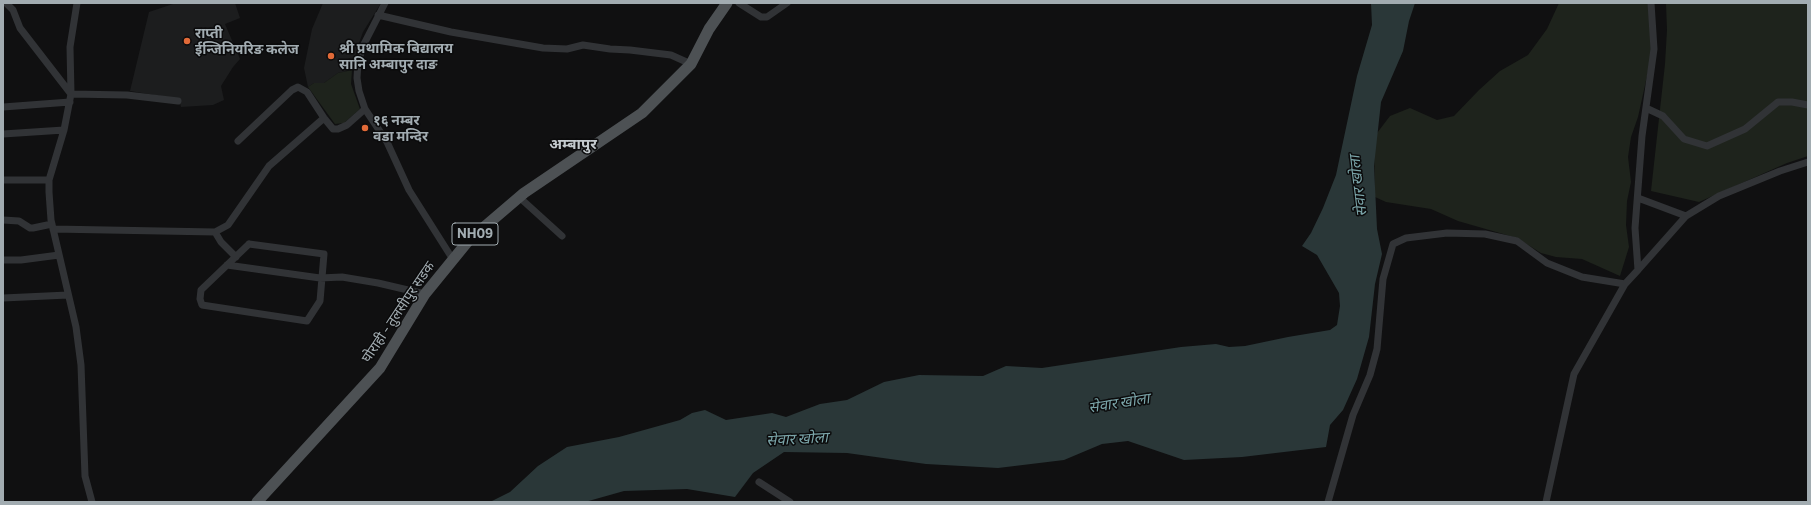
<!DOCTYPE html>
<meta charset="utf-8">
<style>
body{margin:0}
#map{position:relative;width:1811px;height:505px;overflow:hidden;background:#101011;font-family:Commissioner,sans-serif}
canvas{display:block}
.frame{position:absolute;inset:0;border:4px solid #a2acb1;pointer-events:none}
</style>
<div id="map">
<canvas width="1811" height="505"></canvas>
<div class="frame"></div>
</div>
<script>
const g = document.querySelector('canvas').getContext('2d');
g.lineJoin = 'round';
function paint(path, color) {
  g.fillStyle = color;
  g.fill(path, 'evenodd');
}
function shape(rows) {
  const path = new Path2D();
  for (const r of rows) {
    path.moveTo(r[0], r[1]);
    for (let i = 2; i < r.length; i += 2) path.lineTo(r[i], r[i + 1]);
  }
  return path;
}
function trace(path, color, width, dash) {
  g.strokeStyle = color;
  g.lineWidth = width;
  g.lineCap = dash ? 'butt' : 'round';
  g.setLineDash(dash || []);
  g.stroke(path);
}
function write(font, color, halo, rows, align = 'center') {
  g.font = font + ' Commissioner,"Noto Sans Devanagari",sans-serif';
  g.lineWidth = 3;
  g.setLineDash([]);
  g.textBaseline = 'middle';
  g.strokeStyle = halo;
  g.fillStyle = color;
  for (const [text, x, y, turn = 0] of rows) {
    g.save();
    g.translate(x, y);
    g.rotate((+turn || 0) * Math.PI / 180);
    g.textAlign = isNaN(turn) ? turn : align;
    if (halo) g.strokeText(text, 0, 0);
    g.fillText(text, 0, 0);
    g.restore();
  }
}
paint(shape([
 [176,3,235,3,240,18,225,24,240,59,233,67,221,86,224,100,213,105,181,107,179,99,130,91,149,12],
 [323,3,381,3,363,32,359,43,352,70,338,73,324,83,314,83,308,87,304,68,312,29]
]), '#1c1d1e');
paint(shape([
 [1559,3,1650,3,1652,38,1651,58,1638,117,1631,137,1628,157,1631,182,1627,201,1626,225,1629,247,1620,276,1582,259,1556,257,1541,253,1517,238,1458,221,1431,209,1386,202,1375,197,1374,137,1390,116,1410,108,1437,120,1454,116,1479,90,1500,71,1528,55,1547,29],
 [1666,3,1808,3,1808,156,1787,163,1699,202,1651,191,1665,64,1667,30],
 [352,70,351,84,360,109,344,123,335,124,308,87,314,83,324,83,338,73]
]), '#1e231c');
paint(shape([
 [1371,3,1415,3,1409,21,1403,51,1381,102,1374,166,1377,229,1382,254,1375,284,1369,337,1357,379,1343,410,1330,425,1326,447,1242,457,1184,460,1128,441,1102,444,1064,460,998,468,926,464,847,453,784,452,753,473,735,497,687,489,624,491,585,502,490,502,510,492,538,466,567,447,619,437,680,420,692,413,705,410,726,420,772,413,786,417,820,404,847,400,884,382,919,375,983,376,1006,366,1042,368,1181,347,1216,344,1229,347,1245,346,1288,337,1330,330,1337,325,1340,306,1339,293,1317,255,1302,246,1311,233,1323,208,1336,175,1357,76,1372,25]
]), '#2a3738');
trace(shape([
 [6,3,13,10,20,28,71,94,64,130,49,180,49,192,51,220,76,327,81,365,85,476,92,502],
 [77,3,70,47,71,94,127,95,178,101],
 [385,3,364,44,358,62,357,78,359,91,365,109,387,142,409,190,452,258],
 [739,3,761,17,767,17,787,3],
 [378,15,451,32,543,48,567,49,583,45,610,49,630,50,671,55,691,64],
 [3,107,70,102],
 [1646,108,1663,116,1684,139,1707,146,1745,129,1778,102,1792,102,1808,105],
 [3,134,64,130],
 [238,141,292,90,298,87,307,92,324,118,333,129,338,129,347,125,365,109],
 [3,180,49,180],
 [519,197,562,236],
 [1638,198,1686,216],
 [3,220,19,221,30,228,33,228,52,224],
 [53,229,215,232,221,242,236,257],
 [215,232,228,225,269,166,324,118],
 [249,244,324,254,320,301,307,321,202,305,200,299,201,290,249,244],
 [3,260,21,260,59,255],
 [227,265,320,278,342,277,378,283,425,294],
 [1638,270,1686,216,1719,196,1780,171,1808,162],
 [3,298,68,295],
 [759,482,790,502],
 [1328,502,1353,415,1370,375,1377,349,1383,279,1393,244,1406,238,1447,233,1485,234,1517,241,1547,263,1582,277,1625,284],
 [1546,502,1574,374,1625,284,1638,270,1635,228,1642,136,1654,49,1651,3]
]), '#313336', 7);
trace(shape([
 [257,502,380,368,425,294,469,240,524,193,642,113,691,64,709,29,727,3]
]), '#4d5154', 11);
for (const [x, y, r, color] of [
 [187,41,4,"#e16a38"],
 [331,56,4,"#e16a38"],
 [365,128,4,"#e16a38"]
]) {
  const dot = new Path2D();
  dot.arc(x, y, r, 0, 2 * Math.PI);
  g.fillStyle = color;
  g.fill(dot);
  trace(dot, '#0b0b0c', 1.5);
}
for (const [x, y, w] of [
 [475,234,46]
]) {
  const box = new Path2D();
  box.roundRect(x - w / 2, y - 11, w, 22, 3);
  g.fillStyle = '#0b0b0c';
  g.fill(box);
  trace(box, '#a2acb1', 1);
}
write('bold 13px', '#a2acb1', null, [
 ["NH09",475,234]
]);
write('bold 14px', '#a2acb1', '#0b0b0c', [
 ["राप्ती",195,33],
 ["ईन्जिनियरिङ कलेज",195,49],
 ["श्री प्रथामिक बिद्यालय",339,48],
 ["सानि अम्बापुर दाङ",339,64],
 ["१६ नम्बर",373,120],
 ["वडा मन्दिर",373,136]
], 'left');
write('14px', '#a2acb1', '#0b0b0c', [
 ["घोराही - तुलसीपुर सडक",398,312,-56]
]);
write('bold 15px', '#c3c9cd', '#0b0b0c', [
 ["अम्बापुर",573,144]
]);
write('italic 15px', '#7ba5a9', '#0b0b0c', [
 ["सेवार खोला",1358,186,-97],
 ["सेवार खोला",1119,403,-9],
 ["सेवार खोला",797,439,-3]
]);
</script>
